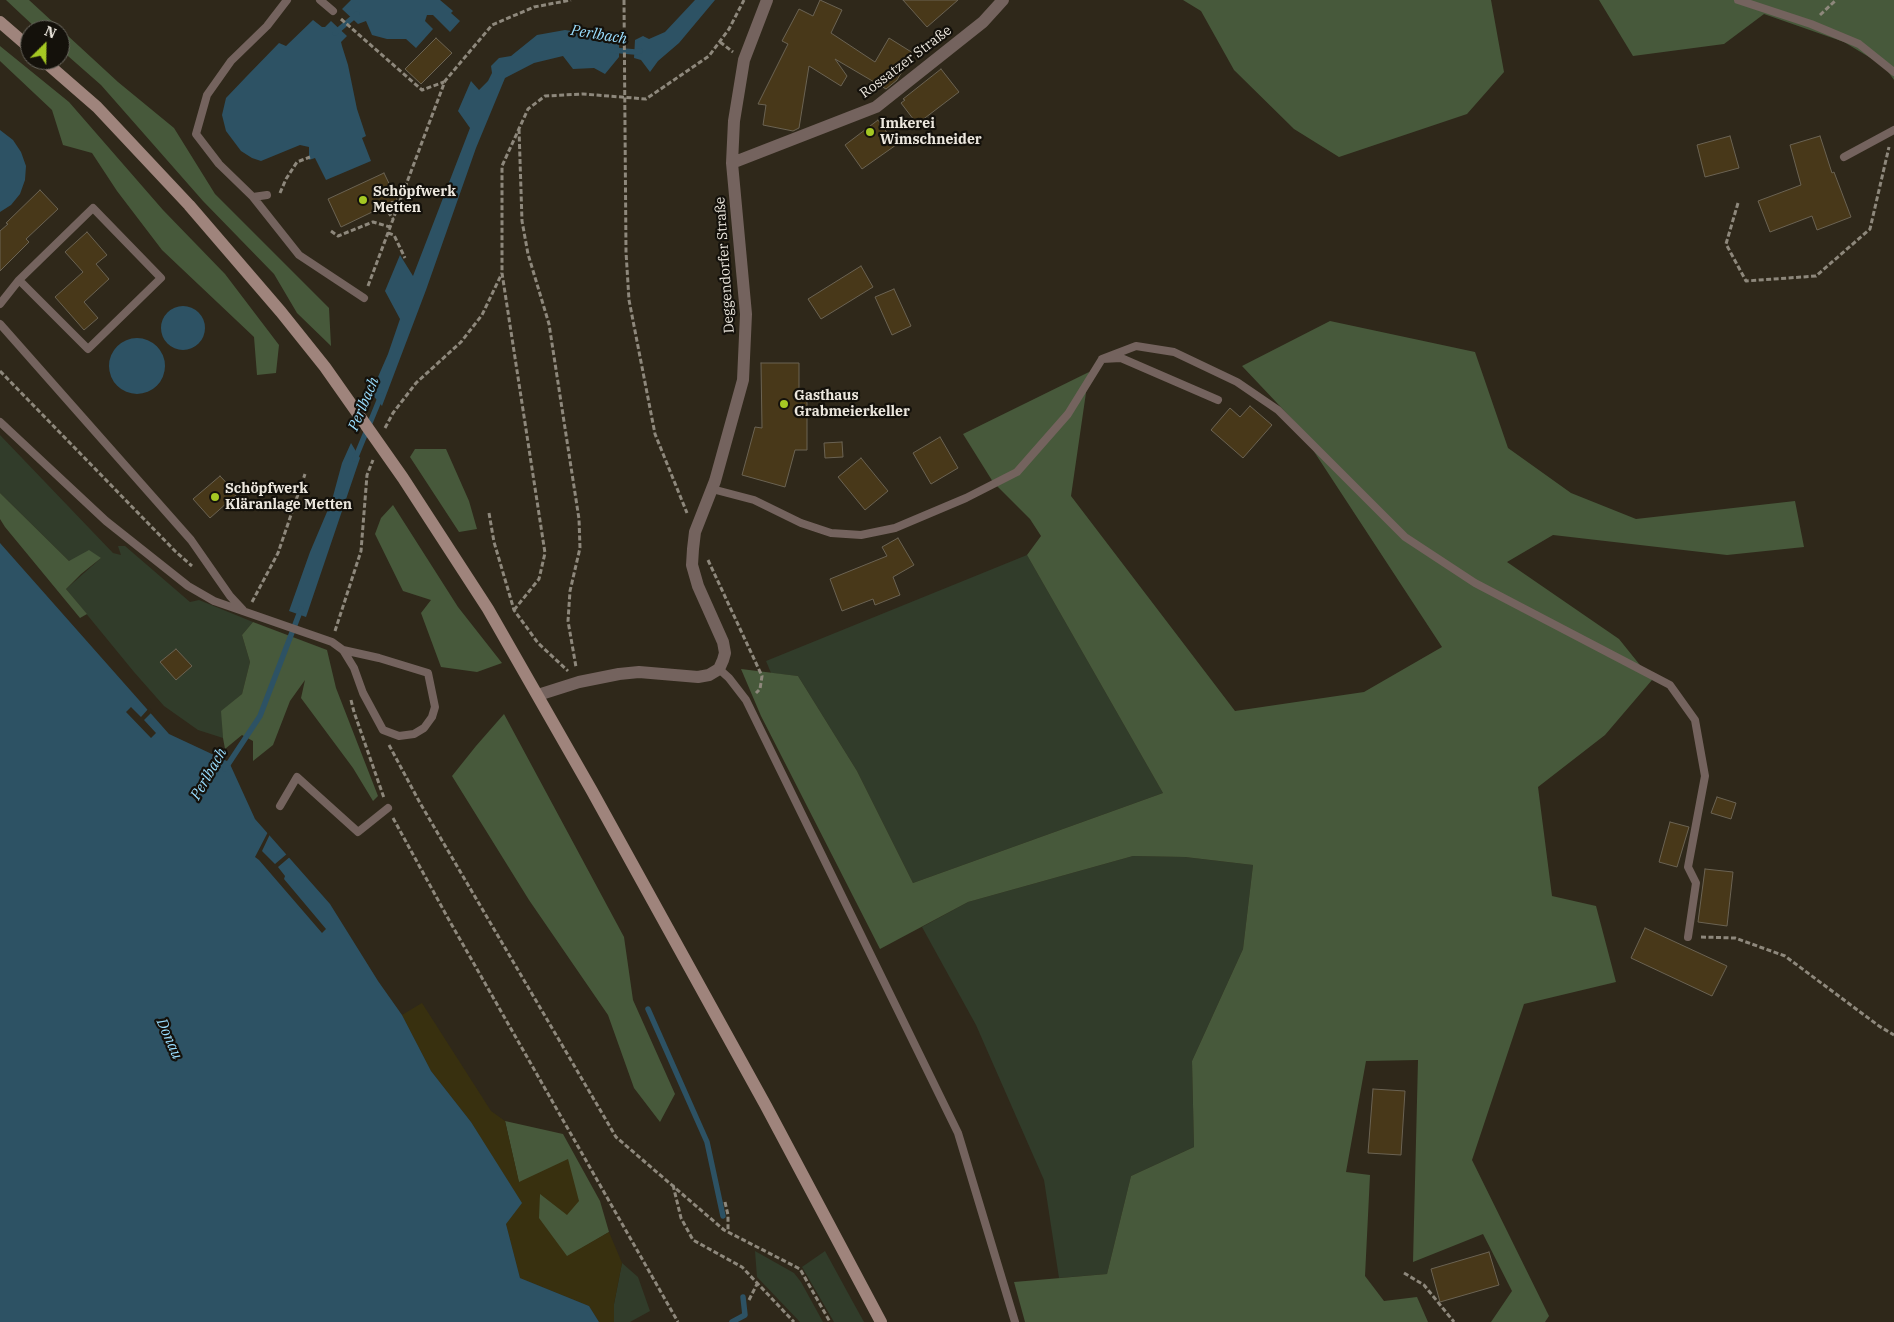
<!DOCTYPE html>
<meta charset="utf-8">
<style>
body{margin:0}
#map{position:relative;width:1894px;height:1322px;overflow:hidden;background:#2f281a;font-family:"IBM Plex Serif",serif}
canvas{display:block}
.north{position:absolute;left:20px;top:20px;width:50px;height:50px;box-sizing:border-box;background:#14110b;border:1px solid #6a675f;border-radius:50%;rotate:23deg;font-size:14px;font-weight:700;line-height:20px;text-align:center;color:#ece7de}
.north::after{content:'';display:block;margin:auto;width:18px;height:22px;background:#a5c823;clip-path:polygon(50% 0,100% 100%,50% 72%,0 100%)}
</style>
<div id="map">
<canvas width="1894" height="1322"></canvas>
<div class="north">N</div>
</div>
<script>
const g = document.querySelector('canvas').getContext('2d');
g.lineJoin = 'round';
function paint(path, color) {
  g.fillStyle = color;
  g.fill(path, 'evenodd');
}
function shape(rows) {
  const path = new Path2D();
  for (const r of rows) {
    if (r.length === 3) {
      path.moveTo(r[0] + r[2], r[1]);
      path.arc(r[0], r[1], r[2], 0, 2 * Math.PI);
      continue;
    }
    path.moveTo(r[0], r[1]);
    for (let i = 2; i < r.length; i += 2) path.lineTo(r[i], r[i + 1]);
  }
  return path;
}
function trace(path, color, width, dash) {
  g.strokeStyle = color;
  g.lineWidth = width;
  g.lineCap = dash ? 'butt' : 'round';
  g.setLineDash(dash || []);
  g.stroke(path);
}
function write(font, color, halo, rows, align = 'center') {
  g.font = font + ' "IBM Plex Serif",serif';
  g.lineWidth = 4.5;
  g.setLineDash([]);
  g.textBaseline = 'middle';
  g.strokeStyle = halo;
  g.fillStyle = color;
  for (const [text, x, y, turn = 0] of rows) {
    g.save();
    g.translate(x, y);
    g.rotate((+turn || 0) * Math.PI / 180);
    g.textAlign = isNaN(turn) ? turn : align;
    if (halo) g.strokeText(text, 0, 0);
    g.fillText(text, 0, 0);
    g.restore();
  }
}
paint(shape([
 [0,435,113,553,121,555,118,546,125,546,190,602,199,600,253,622,242,635,250,662,242,694,222,711,223,738,198,730,164,706,134,672,66,589,101,558,69,561,0,493],
 [1027,555,1163,793,913,883,857,771,798,676,771,673,766,661],
 [1133,856,1185,857,1253,865,1243,949,1192,1061,1194,1147,1131,1176,1107,1274,1059,1278,1044,1180,976,1025,922,927,968,902],
 [755,1251,794,1273,801,1282,823,1322,800,1322,757,1277],
 [825,1251,854,1304,864,1322,834,1322,802,1267],
 [622,1263,638,1277,650,1311,630,1322,614,1322,614,1304]
]), '#313c2a');
paint(shape([
 [6,0,29,0,118,82,174,128,215,194,329,308,331,346,297,313,274,274,203,201,101,85,60,49,60,30,38,30],
 [1183,0,1491,0,1504,72,1467,114,1339,157,1294,129,1234,70,1201,11],
 [1599,0,1894,0,1894,80,1884,66,1844,42,1764,14,1724,44,1633,56],
 [0,46,69,102,163,210,225,274,279,345,276,373,257,375,254,337,162,250,117,191,92,153,63,145,52,110,0,61],
 [1330,321,1475,352,1508,448,1571,493,1636,519,1795,501,1804,547,1727,555,1553,535,1507,562,1619,639,1652,680,1605,735,1538,787,1552,896,1596,906,1616,982,1524,1004,1472,1160,1549,1316,1545,1322,1491,1322,1512,1291,1483,1234,1413,1262,1418,1060,1366,1061,1346,1172,1370,1175,1365,1276,1384,1301,1417,1297,1428,1322,1025,1322,1014,1282,1107,1274,1131,1176,1194,1147,1192,1061,1243,949,1253,865,1185,857,1133,856,968,902,880,949,761,716,741,669,798,676,857,771,913,883,1163,793,1027,555,1041,536,1030,519,993,482,963,434,1089,372,1071,496,1235,711,1364,692,1442,647,1294,421,1242,366],
 [415,449,446,449,469,501,477,529,459,532,410,457],
 [0,493,69,561,89,550,101,558,81,574,66,589,87,614,80,618,5,527,0,519],
 [393,505,458,607,502,663,477,672,441,667,421,613,431,600,403,591,375,534,381,518],
 [253,622,327,650,336,688,378,796,373,801,353,768,301,698,305,680,290,701,273,745,253,761,253,741,242,735,225,749,223,738,221,711,242,694,250,662,242,635],
 [504,714,624,937,633,1000,675,1094,660,1122,634,1088,608,1015,529,900,452,776,476,746],
 [505,1121,563,1134,600,1201,609,1232,567,1257,535,1219,540,1193,568,1160,519,1183]
]), '#47593b');
paint(shape([
 [422,1003,491,1111,505,1121,519,1182,568,1159,579,1201,567,1215,540,1194,539,1218,567,1256,609,1232,622,1263,614,1304,614,1322,599,1322,589,1306,520,1278,506,1224,471,1122,431,1071,402,1015]
]), '#38300f');
paint(shape([
 [351,0,440,0,453,11,451,13,460,21,450,32,433,15,427,15,425,21,433,29,416,48,406,39,387,39,372,35,366,21,358,24,342,9],
 [695,0,715,0,679,43,658,61,650,72,641,60,634,58,635,40,643,36,649,39,665,32],
 [313,20,322,27,325,27,331,21,347,36,341,42,342,46,348,65,357,109,366,136,362,138,371,161,326,180,315,158,309,160,309,147,300,145,261,161,252,158,241,151,226,131,222,115,226,98,246,77,279,43,286,46],
 [565,30,597,35,614,33,619,41,619,57,605,74,594,68,573,69,563,56,534,63,505,78,476,148,426,290,382,406,371,393,388,354,400,319,385,291,400,255,413,276,470,128,458,111,471,81,479,90,488,81,492,73,491,66,499,58,511,56,537,35],
 [0,130,13,140,21,152,26,166,25,180,20,194,11,205,0,212],
 [183,328,22],
 [137,366,28],
 [351,443,360,458,306,617,289,611,310,552,332,500,342,463],
 [0,543,169,734,229,762,255,819,330,904,378,981,402,1015,431,1071,471,1122,522,1203,506,1224,520,1278,589,1306,599,1322,0,1322]
]), '#2d5264');
paint(shape([
 [131,707,141,717,149,708,153,711,144,720,156,733,151,738,126,712],
 [269,830,271,832,262,851,275,864,288,853,291,856,278,867,285,876,284,879,326,929,322,933,259,860,255,857]
]), '#2f281a');
trace(shape([
 [335,33,357,14],
 [612,50,635,52,640,51],
 [355,459,381,396],
 [225,769,260,716,301,609],
 [648,1009,707,1142,723,1216],
 [732,1322,745,1315,743,1297]
]), '#2d5264', 5.5);
const building = shape([
 [820,0,842,10,831,33,875,62,889,38,913,53,897,80,886,89,835,59,847,76,841,86,809,66,799,128,793,131,763,125,766,105,758,104,788,44,782,41,799,9,813,16,820,0],
 [903,0,958,0,927,27,903,0],
 [436,38,452,53,421,84,405,69,436,38],
 [941,69,959,92,917,124,901,103,905,100,903,99,941,69],
 [878,120,896,145,862,169,845,145,878,120],
 [1730,136,1739,168,1705,177,1697,145,1730,136],
 [1820,136,1832,173,1834,172,1851,217,1817,230,1812,216,1770,232,1758,201,1801,185,1790,145,1820,136],
 [384,173,397,200,341,227,328,199,384,173],
 [40,190,58,209,26,239,29,242,0,271,0,231,8,224,6,223,40,190],
 [87,232,107,255,96,264,109,279,84,302,98,318,84,330,55,297,83,272,65,252,87,232],
 [861,266,873,287,821,319,808,299,861,266],
 [894,289,911,326,892,335,875,297,894,289],
 [761,363,799,363,799,398,807,398,807,450,795,450,785,487,742,475,755,427,762,428,761,363],
 [1250,406,1272,425,1243,458,1211,430,1230,408,1240,417,1250,406],
 [940,437,958,468,931,484,913,453,940,437],
 [842,442,843,457,825,458,824,443,842,442],
 [861,458,888,491,865,510,838,477,861,458],
 [220,476,237,494,210,518,193,499,220,476],
 [898,538,914,565,893,577,900,595,875,605,873,599,842,611,830,579,887,556,882,547,898,538],
 [176,649,192,666,176,680,160,662,176,649],
 [1717,797,1736,803,1731,819,1711,813,1717,797],
 [1670,822,1689,827,1677,867,1659,862,1670,822],
 [1705,869,1733,872,1727,926,1698,922,1705,869],
 [1645,928,1727,966,1712,996,1631,958,1645,928],
 [1373,1089,1405,1091,1401,1155,1368,1153,1373,1089],
 [1489,1252,1499,1285,1440,1302,1431,1269,1489,1252]
]);
paint(building, '#483819');
trace(building, '#6b6353', 1);
trace(shape([
 [624,0,626,252,629,300,655,434,687,513],
 [1820,15,1836,0],
 [341,19,422,90,444,82],
 [720,42,733,52],
 [519,129,522,221,528,254,549,324,579,519,580,548,570,591,568,621,576,667],
 [280,193,286,179,297,162,310,157],
 [393,202,385,207,393,219],
 [1738,203,1726,244,1746,281,1816,276,1870,229,1889,147],
 [331,231,338,236,373,222,390,227],
 [388,233,394,235,405,258],
 [368,286,445,81,492,25,534,7,571,0],
 [0,371,176,552,192,566],
 [385,428,393,413,416,383,461,342,482,315,502,273],
 [489,513,494,542,514,610,538,643,568,671],
 [708,560,762,676,760,689,756,693],
 [252,602,278,553,305,474],
 [514,610,539,579,545,553,502,273,502,166,528,109,545,96,583,94,646,99,709,56,729,29,744,0],
 [335,631,361,551,367,475,373,460],
 [351,700,354,712,384,798],
 [389,745,420,803,616,1137,724,1230,800,1269,830,1322],
 [393,818,449,920,678,1322],
 [1701,937,1735,938,1785,956,1879,1026,1894,1035],
 [673,1185,681,1218,693,1240,742,1267,794,1322],
 [725,1202,728,1215,728,1231],
 [1404,1273,1424,1285,1454,1322],
 [749,1300,757,1284]
]), '#8e887c', 3, [5, 2.5]);
trace(shape([
 [320,0,333,11],
 [1738,0,1811,24,1859,44,1894,72],
 [1844,157,1894,130],
 [267,195,253,197,219,164,196,134,207,95,231,61,267,26,287,0],
 [253,197,299,255,364,298],
 [0,304,19,280,93,208,161,278,88,349,19,280],
 [0,324,191,540,230,596,243,610],
 [1102,359,1136,346,1174,352,1237,382,1278,410,1405,537,1475,583,1670,685,1695,720,1705,776,1688,867,1696,883,1688,937],
 [0,422,106,521,188,586,214,601,332,642,343,650,354,668,363,693,383,730,399,736,414,734,424,728,432,717,435,707,428,673,379,658,343,650],
 [712,489,754,500,801,523,831,533,861,535,895,528,966,498,1017,472,1068,414,1102,359,1121,358,1218,400],
 [719,669,729,678,746,700,958,1133,1015,1322],
 [280,806,297,777,358,832,388,808]
]), '#74635e', 8);
trace(shape([
 [732,163,876,107,983,22,1003,0],
 [538,695,579,682,619,674,639,672,698,677,709,675,719,669,723,660,725,653,723,642,698,586,692,565,693,549,695,532,715,481,743,380,746,314,732,163,734,121,744,60,767,0]
]), '#74635e', 12);
trace(shape([
 [0,22,30,48],
 [43,60,97,107,189,205,281,312,325,367,403,478,488,609,592,791,766,1106,881,1322]
]), '#9f847c', 12);
for (const [x, y, r, color] of [
 [870,132,5,"#a5c823"],
 [363,200,5,"#a5c823"],
 [784,404,5,"#a5c823"],
 [215,497,5,"#a5c823"]
]) {
  const dot = new Path2D();
  dot.arc(x, y, r, 0, 2 * Math.PI);
  g.fillStyle = color;
  g.fill(dot);
  trace(dot, '#14110b', 2);
}
write('14px', '#ece7de', '#14110b', [
 ["Rossatzer Straße",906,62,-37],
 ["Deggendorfer Straße",725,265,-94]
]);
write('bold 14px', '#ece7de', '#14110b', [
 ["Imkerei",880,124],
 ["Wimschneider",880,140],
 ["Schöpfwerk",373,192],
 ["Metten",373,208],
 ["Gasthaus",794,396],
 ["Grabmeierkeller",794,412],
 ["Schöpfwerk",225,489],
 ["Kläranlage Metten",225,505]
], 'left');
write('italic 15px', '#99ddfe', '#14110b', [
 ["Perlbach",599,35,9],
 ["Perlbach",364,404,-67],
 ["Perlbach",209,774,-60],
 ["Donau",169,1039,66]
]);
</script>
